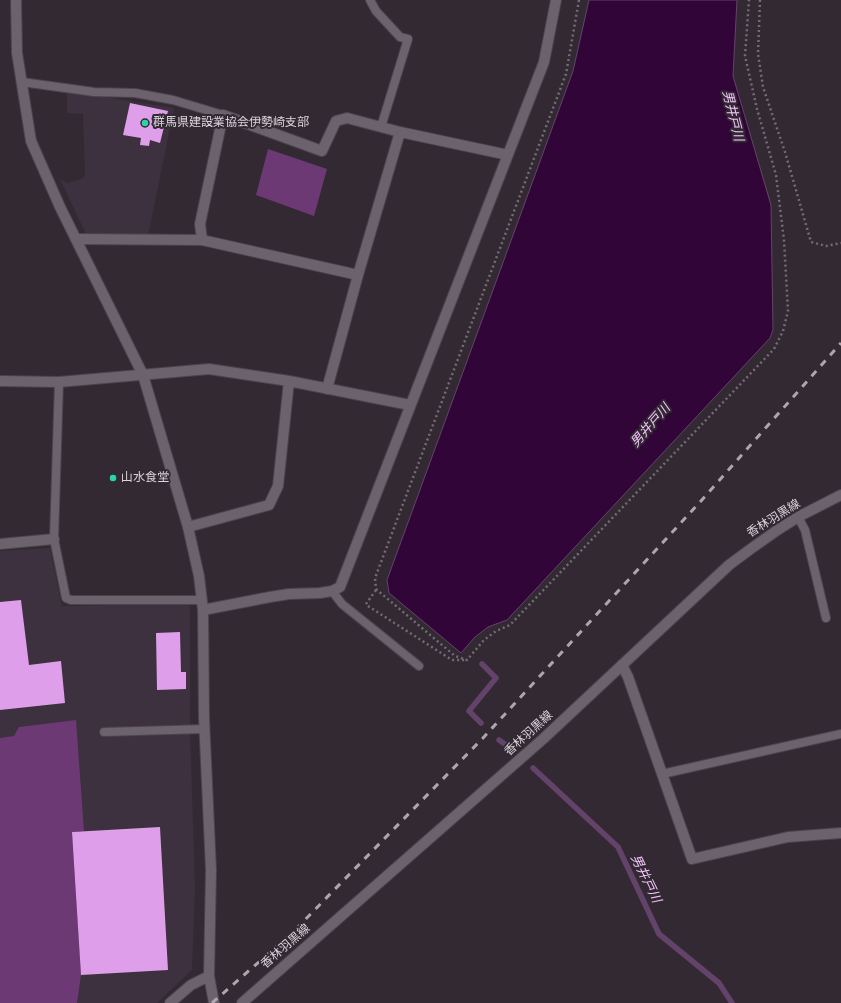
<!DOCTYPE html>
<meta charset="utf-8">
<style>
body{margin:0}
canvas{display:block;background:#322933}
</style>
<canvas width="841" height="1003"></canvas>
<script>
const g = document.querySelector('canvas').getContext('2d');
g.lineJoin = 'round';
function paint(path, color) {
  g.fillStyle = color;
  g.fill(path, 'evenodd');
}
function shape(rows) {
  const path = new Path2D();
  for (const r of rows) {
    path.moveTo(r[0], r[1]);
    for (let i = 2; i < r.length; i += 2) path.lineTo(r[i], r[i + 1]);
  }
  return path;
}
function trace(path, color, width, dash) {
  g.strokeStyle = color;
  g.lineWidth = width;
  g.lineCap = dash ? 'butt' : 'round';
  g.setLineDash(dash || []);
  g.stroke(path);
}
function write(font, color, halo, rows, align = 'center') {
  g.font = font + ' "Nunito Sans","Noto Sans JP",sans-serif';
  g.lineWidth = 4;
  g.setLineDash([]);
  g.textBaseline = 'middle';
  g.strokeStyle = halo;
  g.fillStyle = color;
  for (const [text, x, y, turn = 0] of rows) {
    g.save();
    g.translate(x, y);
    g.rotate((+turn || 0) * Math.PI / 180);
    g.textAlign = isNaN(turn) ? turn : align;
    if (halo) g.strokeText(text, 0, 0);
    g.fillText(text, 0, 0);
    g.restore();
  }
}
paint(shape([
 [67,91,174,108,148,236,87,236,60,179,68,183,82,179,85,176,83,114,67,113],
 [50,548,62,606,154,604,189,605,190,607,190,730,195,886,192,970,157,1003,0,1003,0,551]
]), '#3d303f');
paint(shape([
 [268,149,327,169,314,216,256,195],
 [76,720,84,831,72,832,81,975,77,1003,0,1003,0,738,14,736,19,727]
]), '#6d3975');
const water = shape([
 [589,0,737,0,733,76,771,205,773,330,770,338,507,620,488,627,475,637,461,653,389,593,387,580,573,71,589,0]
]);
paint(water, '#320539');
trace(water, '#64436a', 1);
trace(shape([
 [481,723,469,711,496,678,482,664],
 [499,740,513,750],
 [533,768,618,847,659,934,719,983,732,1003]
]), '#64436a', 5.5);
paint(shape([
 [130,103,168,111,160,143,150,140,149,146,140,145,141,138,123,135],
 [21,600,29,665,61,661,65,703,0,710,0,602],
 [180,632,181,672,186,672,186,689,157,690,156,633],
 [160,827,168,970,81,975,72,832]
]), '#de9ee9');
const service = shape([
 [370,0,376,11,400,37,408,39,381,127],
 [22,82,94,92,135,93,173,100,223,115],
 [59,382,54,539,66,598,71,600,202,600],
 [798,517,805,530,826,618],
 [332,591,342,604,419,666],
 [104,732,204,729],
 [662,774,841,734]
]);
const minor = shape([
 [76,239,202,240,358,275],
 [202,240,200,224,223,115,322,151,336,121,347,118,400,132,508,155],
 [0,381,59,382,209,369,289,381,410,405],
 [327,389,358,275,400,132],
 [188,527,269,505,278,486,289,381],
 [0,544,54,539],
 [203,610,270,597,289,594,320,593,332,591,340,587,544,62,556,0],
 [622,665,628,677,692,859,788,837,841,833],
 [170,1003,191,985,209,976]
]);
const tertiary = shape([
 [16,0,17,53,31,141,60,207,143,375,188,527,199,576,203,610,204,718,211,870,209,976,214,1003]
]);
const secondary = shape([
 [242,1003,543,739,729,565,752,548,776,531,798,517,841,495]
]);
trace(service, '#4b444d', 10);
trace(minor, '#4b444d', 12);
trace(tertiary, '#4b444d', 12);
trace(secondary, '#4b444d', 12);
trace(shape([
 [579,0,566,74,375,578,376,589,455,656,467,660,484,640,496,631,510,625,774,349,783,331,788,311,784,240,776,175,757,109,745,56,749,0],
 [760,0,758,54,763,87,785,152,811,242,826,246,841,243],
 [366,604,376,590],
 [368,606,452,660,465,660]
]), '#746c75', 2.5, [2, 3]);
trace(service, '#6c626d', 8);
trace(minor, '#6c626d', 10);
trace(tertiary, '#6c626d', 10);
trace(secondary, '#6c626d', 10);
trace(shape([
 [212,1003,292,933,483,738,700,502,841,343]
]), '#ada6ae', 3, [7, 7]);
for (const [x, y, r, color] of [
 [145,123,4,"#2ad5ac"],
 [113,478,4,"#2ad5ac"]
]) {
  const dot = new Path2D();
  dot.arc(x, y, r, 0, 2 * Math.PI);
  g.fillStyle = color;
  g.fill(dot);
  trace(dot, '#322933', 1.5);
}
write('12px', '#dad4db', '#322933', [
 ["群馬県建設業協会伊勢崎支部",153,123],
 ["山水食堂",121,478]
], 'left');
write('12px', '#dad4db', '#322933', [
 ["香林羽黒線",774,519,-32],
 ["香林羽黒線",529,734,-42],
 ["香林羽黒線",286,947,-41]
]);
write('italic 13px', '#f6c5fe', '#322933', [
 ["男井戸川",732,116,76],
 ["男井戸川",651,426,-49],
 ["男井戸川",645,879,64]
]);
</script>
